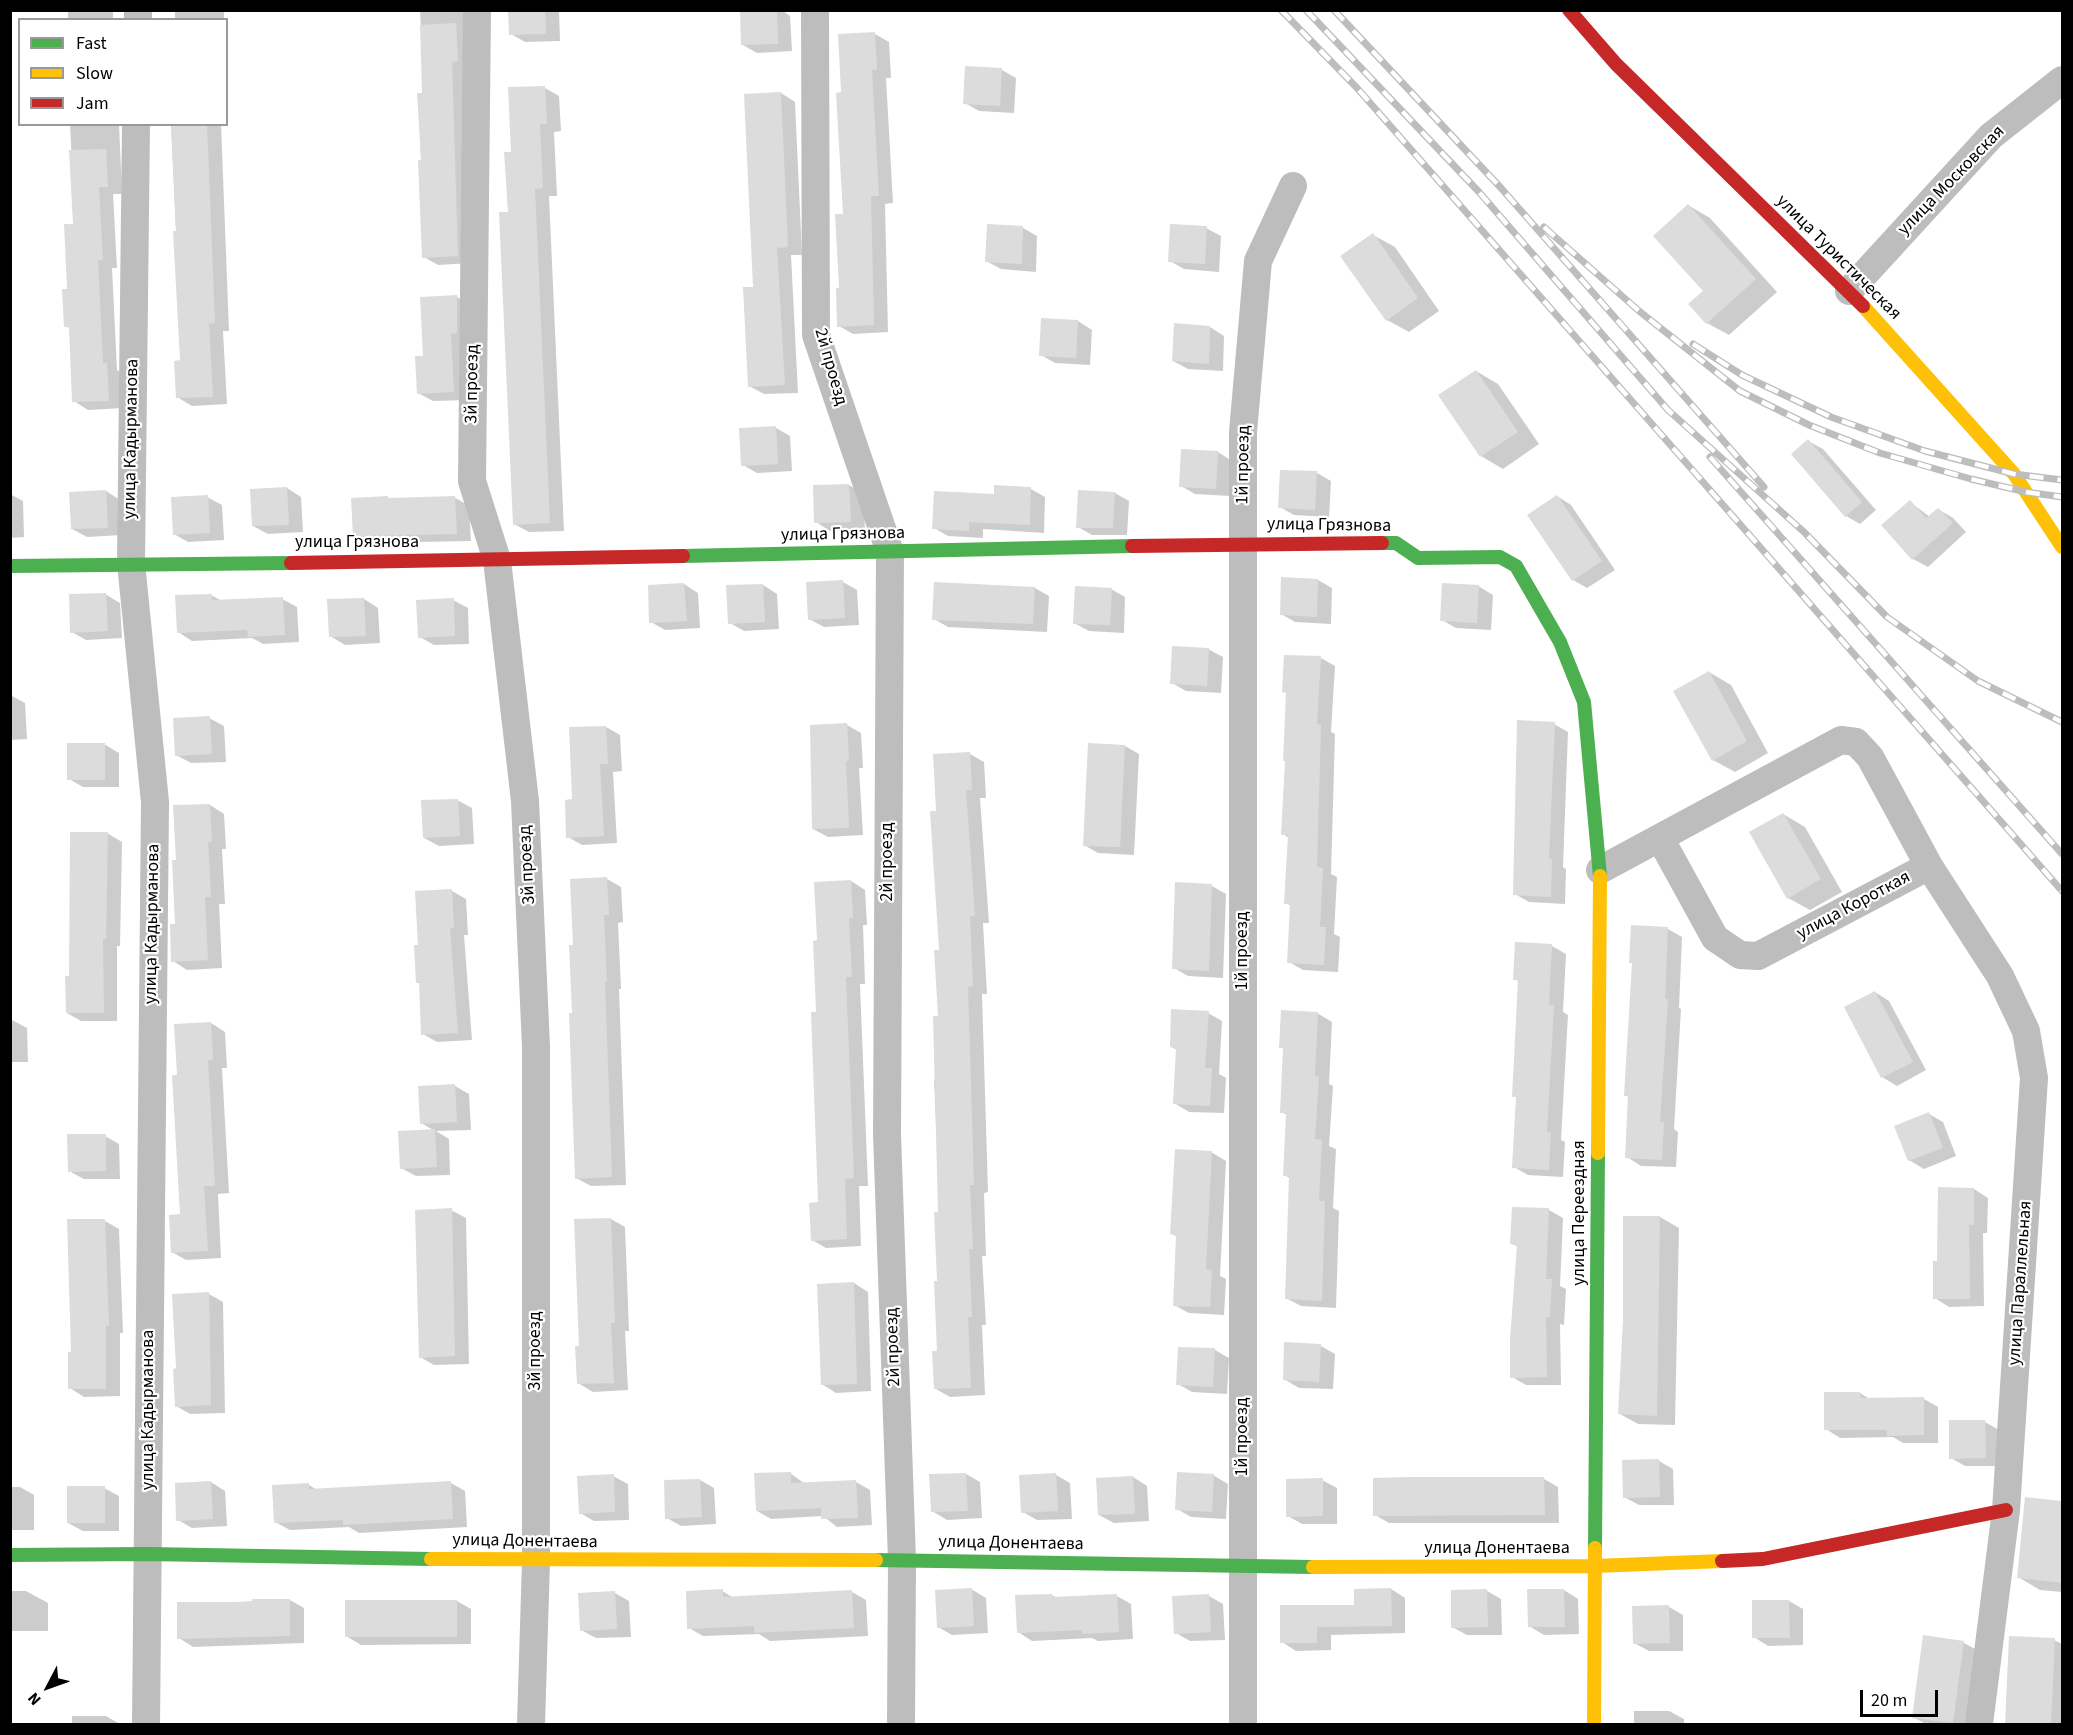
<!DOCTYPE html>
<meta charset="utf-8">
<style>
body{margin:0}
#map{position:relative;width:2073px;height:1735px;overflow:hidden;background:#fff;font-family:"Source Sans 3",sans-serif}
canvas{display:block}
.frame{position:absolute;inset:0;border:12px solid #000;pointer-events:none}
.legend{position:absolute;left:18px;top:18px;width:210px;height:108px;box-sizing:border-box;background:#fff;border:2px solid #999;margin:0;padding:8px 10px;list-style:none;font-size:18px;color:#000}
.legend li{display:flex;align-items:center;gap:12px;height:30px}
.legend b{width:30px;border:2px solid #999}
.north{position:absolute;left:18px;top:1657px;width:60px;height:60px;-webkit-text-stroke:4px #fff;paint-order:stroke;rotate:229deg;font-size:16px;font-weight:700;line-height:24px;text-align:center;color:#000}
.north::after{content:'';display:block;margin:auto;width:21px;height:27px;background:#000;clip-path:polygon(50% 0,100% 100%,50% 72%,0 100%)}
.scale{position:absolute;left:1860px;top:1690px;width:78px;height:27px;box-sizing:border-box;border:3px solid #000;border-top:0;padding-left:8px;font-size:18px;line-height:21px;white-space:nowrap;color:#000;-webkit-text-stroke:4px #fff;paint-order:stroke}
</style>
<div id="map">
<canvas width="2073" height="1735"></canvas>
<div class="frame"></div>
<ul class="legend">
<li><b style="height:8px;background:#4caf50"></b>Fast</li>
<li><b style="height:8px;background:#ffc107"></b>Slow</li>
<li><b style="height:8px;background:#c62828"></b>Jam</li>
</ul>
<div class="north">N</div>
<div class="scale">20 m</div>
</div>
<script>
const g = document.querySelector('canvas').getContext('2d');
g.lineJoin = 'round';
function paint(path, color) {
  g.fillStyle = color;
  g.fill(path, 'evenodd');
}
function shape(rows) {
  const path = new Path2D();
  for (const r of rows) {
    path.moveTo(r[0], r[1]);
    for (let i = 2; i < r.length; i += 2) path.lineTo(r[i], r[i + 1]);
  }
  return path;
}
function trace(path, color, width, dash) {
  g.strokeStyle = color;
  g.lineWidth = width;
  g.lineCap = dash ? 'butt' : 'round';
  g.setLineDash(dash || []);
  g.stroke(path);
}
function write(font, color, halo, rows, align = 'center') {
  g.font = font + ' "Source Sans 3",sans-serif';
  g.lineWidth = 4.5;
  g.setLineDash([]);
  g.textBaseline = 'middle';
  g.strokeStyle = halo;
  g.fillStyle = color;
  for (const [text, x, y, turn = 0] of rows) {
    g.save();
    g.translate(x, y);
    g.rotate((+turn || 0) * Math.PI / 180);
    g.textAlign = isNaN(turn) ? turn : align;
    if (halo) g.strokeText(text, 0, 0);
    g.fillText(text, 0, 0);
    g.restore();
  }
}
paint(shape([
 [68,10,113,10,113,20,68,20],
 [175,10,224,10,224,20,175,20],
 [420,10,470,10,472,263,438,265,424,257,419,95,424,94],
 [510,10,559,10,560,41,525,42,511,34],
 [741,10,782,10,790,16,792,51,757,53,743,45],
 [875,34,889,42,891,78,886,78,893,203,885,204,888,332,853,334,839,326,844,215,843,94],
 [1002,70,1016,78,1014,113,979,111,965,103],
 [545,88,559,96,561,131,554,132,557,196,549,196,564,531,529,532,514,524,509,213,513,153],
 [781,93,795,102,802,255,791,255,798,393,764,394,749,386,755,288],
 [70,124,119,124,122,194,113,194,117,268,112,268,117,370,121,372,123,408,88,410,74,401,71,329,66,326,75,225],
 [171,124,221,124,229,331,223,331,227,404,192,406,177,397,182,362],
 [1688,205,1710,218,1777,292,1729,335,1707,323,1705,291],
 [988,226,1023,228,1037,236,1036,272,1001,269,986,261],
 [1206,228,1221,236,1219,272,1184,269,1170,261],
 [1373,235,1395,247,1439,311,1409,332,1387,320],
 [457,297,471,305,468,400,433,401,418,393,425,357],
 [1078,321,1092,330,1090,365,1055,363,1041,355],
 [1210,327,1224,336,1223,371,1188,369,1173,361],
 [1476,371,1498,384,1539,444,1503,469,1481,456,1441,396],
 [776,428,790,436,792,471,757,473,743,465],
 [1808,441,1823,449,1876,510,1860,524,1846,516],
 [1218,452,1232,461,1230,496,1195,494,1181,486],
 [1317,473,1331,481,1329,517,1294,515,1280,507],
 [849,485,863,493,865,529,830,531,816,522],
 [287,488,301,497,303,532,268,534,253,526],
 [1031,489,1045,497,1044,533,983,529,983,538,948,536,934,528,995,495],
 [106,491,120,500,122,535,87,537,72,529],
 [1115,493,1129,501,1127,535,1092,535,1078,527],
 [10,494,23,501,24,537,10,538],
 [1557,496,1571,505,1615,570,1587,588,1573,580],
 [207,497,222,505,224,540,188,542,174,534],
 [454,497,469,506,471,541,369,543,354,535],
 [1910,502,1930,517,1938,509,1953,518,1966,532,1928,567,1913,559],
 [1318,580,1332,588,1331,624,1295,622,1281,614],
 [843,582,857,590,859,625,824,627,809,619],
 [684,584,698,593,700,628,665,630,651,622],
 [763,585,777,594,779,629,744,631,730,623],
 [1478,586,1493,595,1491,630,1456,628,1442,620],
 [1035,588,1049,596,1047,632,948,627,934,619],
 [1111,589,1125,597,1124,633,1089,631,1074,623],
 [105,594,120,603,122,638,86,640,72,632],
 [211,595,222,601,282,599,297,607,299,642,263,644,252,638,192,641,178,632],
 [364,599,378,608,380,643,345,645,330,636],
 [453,600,468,608,469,644,434,645,420,637],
 [1208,649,1223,657,1221,693,1186,691,1172,683],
 [1321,658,1335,666,1331,732,1335,734,1331,874,1337,877,1334,934,1340,937,1338,972,1303,970,1289,962,1291,906,1286,903,1289,838,1283,834],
 [1709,672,1731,685,1768,753,1735,772,1713,760],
 [10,695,25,703,27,739,10,740],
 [209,718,224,726,226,762,191,763,176,755],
 [1554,724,1568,732,1563,867,1566,869,1565,904,1529,902,1515,894],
 [847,725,861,733,863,768,859,768,863,835,828,837,813,829],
 [606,727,620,735,622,771,613,772,617,843,582,845,568,837,574,801],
 [104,744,119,753,119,787,83,787,69,779],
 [1090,744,1125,746,1139,754,1134,855,1098,853,1084,845],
 [970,754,984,762,986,798,980,798,989,923,983,923,987,994,982,994,988,1192,984,1193,986,1256,982,1256,986,1325,982,1325,985,1395,950,1397,936,1389,940,1213,934,1080,937,1080,941,951,937,812],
 [457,800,472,808,474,844,439,846,424,838],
 [210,805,224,814,226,849,222,849,225,904,219,904,222,968,187,970,173,961,177,925,177,862],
 [1783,814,1805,827,1842,892,1810,910,1788,898],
 [107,833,122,842,120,946,117,946,117,1021,81,1021,67,1013,71,978],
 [607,879,621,887,623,922,618,923,621,989,619,989,626,1185,591,1186,576,1178,575,947],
 [851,881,865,890,867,925,863,925,865,984,860,984,868,1186,859,1186,861,1246,826,1248,812,1240,820,1204,819,942],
 [1212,886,1226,894,1223,978,1188,976,1174,968],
 [452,891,466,899,468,935,464,935,472,1040,437,1042,423,1034,420,946],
 [1668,929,1682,937,1679,1008,1681,1009,1674,1129,1678,1132,1676,1167,1641,1166,1627,1157,1630,1098,1625,1095,1633,964,1631,962],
 [1552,946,1566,954,1563,1012,1568,1015,1561,1140,1565,1142,1563,1177,1528,1175,1514,1167,1517,1098,1513,1096,1519,982,1515,979],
 [1875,992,1889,1001,1926,1070,1897,1086,1882,1077],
 [1208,1013,1222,1021,1219,1074,1226,1078,1224,1113,1189,1112,1174,1103,1178,1050,1171,1047],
 [1317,1013,1332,1022,1329,1084,1333,1086,1329,1146,1336,1149,1333,1208,1339,1211,1336,1308,1301,1306,1286,1298,1290,1178,1284,1175,1287,1115,1281,1112,1285,1049,1281,1047],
 [10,1019,27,1028,28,1062,10,1062],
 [211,1023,225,1032,227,1068,222,1068,229,1193,218,1194,221,1258,186,1260,172,1252,181,1216,178,1077],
 [455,1086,469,1094,471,1130,436,1131,449,1139,450,1175,416,1176,401,1168,435,1131,421,1123],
 [1929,1114,1943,1122,1956,1156,1924,1169,1909,1160],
 [105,1136,119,1144,120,1179,84,1179,69,1171],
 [1211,1152,1226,1161,1220,1276,1226,1279,1224,1315,1189,1313,1174,1305,1178,1237,1172,1234],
 [1974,1189,1988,1198,1987,1233,1983,1233,1984,1306,1949,1307,1935,1298,1939,1263],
 [451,1210,466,1218,469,1364,434,1365,420,1357],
 [1549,1210,1563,1218,1560,1286,1566,1289,1564,1325,1560,1324,1561,1385,1526,1385,1512,1377,1519,1247,1512,1244],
 [1624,1217,1660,1217,1679,1228,1675,1425,1638,1424,1620,1414,1624,1319],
 [611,1219,625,1227,629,1331,625,1331,628,1390,593,1392,578,1383,581,1348],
 [105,1221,119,1229,123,1333,120,1333,120,1396,84,1397,70,1388,73,1354],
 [854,1283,868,1292,871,1391,836,1393,822,1384],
 [209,1294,223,1302,225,1413,190,1414,176,1406,178,1370],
 [1321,1346,1335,1354,1333,1389,1299,1388,1284,1379],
 [1215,1350,1229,1358,1227,1394,1192,1392,1178,1384],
 [1860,1393,1871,1400,1924,1399,1938,1407,1938,1443,1903,1443,1893,1437,1840,1438,1826,1429],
 [1985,1422,1999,1430,2000,1466,1965,1466,1951,1458],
 [1659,1461,1673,1469,1674,1505,1639,1505,1624,1497],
 [790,1473,805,1484,856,1482,870,1490,872,1525,837,1527,823,1516,771,1519,757,1511],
 [966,1474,980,1482,982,1518,947,1520,932,1511],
 [1056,1475,1070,1483,1072,1519,1037,1520,1023,1512],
 [1213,1475,1228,1484,1226,1519,1191,1517,1177,1509],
 [613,1476,628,1484,629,1520,594,1521,580,1513],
 [1133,1477,1147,1486,1149,1521,1114,1523,1099,1515],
 [1544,1479,1558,1487,1559,1523,1389,1523,1375,1515],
 [700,1480,714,1488,716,1524,681,1526,667,1518],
 [1322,1480,1337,1488,1337,1524,1302,1524,1288,1516],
 [211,1482,225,1491,227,1526,192,1528,178,1520],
 [451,1483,465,1491,467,1527,359,1533,349,1527,290,1530,275,1522,309,1485,317,1490],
 [10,1487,20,1487,34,1495,34,1530,10,1530],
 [104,1488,119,1496,119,1531,83,1531,68,1523],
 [2027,1499,2062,1502,2062,1592,2040,1590,2018,1577],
 [971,1589,986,1598,988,1633,952,1635,938,1627],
 [1391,1589,1405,1598,1405,1633,1331,1635,1331,1650,1296,1651,1282,1642],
 [1564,1590,1578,1599,1579,1634,1544,1635,1529,1626],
 [10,1591,26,1591,48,1603,48,1631,10,1631],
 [722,1591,734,1598,852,1592,866,1600,868,1636,770,1641,759,1634,703,1636,689,1628],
 [1487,1591,1501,1599,1502,1635,1467,1635,1452,1627],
 [615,1593,629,1601,631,1637,596,1638,581,1630],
 [1051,1595,1058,1598,1117,1596,1131,1604,1133,1639,1098,1641,1092,1638,1032,1641,1018,1632],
 [1209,1596,1223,1604,1225,1640,1190,1641,1176,1633],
 [290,1600,304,1608,304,1643,193,1647,179,1638,178,1604],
 [457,1601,471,1609,471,1644,361,1645,346,1636],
 [1789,1601,1803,1609,1803,1645,1768,1646,1754,1637],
 [1669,1607,1683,1615,1683,1651,1649,1651,1634,1643],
 [1925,1637,1964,1643,1986,1655,1976,1724,1926,1724,1913,1717],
 [2054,1640,2062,1644,2062,1724,2006,1724],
 [1634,1711,1669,1711,1684,1719,1684,1724,1634,1724],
 [72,1716,106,1716,120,1724,72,1724]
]), '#0003');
paint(shape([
 [508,10,545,10,546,34,509,35],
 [740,10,777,10,778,44,741,45],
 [456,23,458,61,452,62,458,256,422,258,418,160,421,160,417,93,422,93,420,25],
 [875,32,877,70,872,70,879,196,871,196,874,325,837,327,836,288,839,288,835,214,843,214,836,93,841,92,838,34],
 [965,66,1002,68,1000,106,963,104],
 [545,86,547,124,540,124,543,188,535,189,550,523,513,525,499,212,508,212,504,152,511,152,508,87],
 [781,92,788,247,777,248,785,385,748,387,743,287,753,287,744,94],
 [171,124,207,124,215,323,209,324,213,397,176,398,174,361,180,360,173,231,176,231],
 [106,149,108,187,99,187,103,260,98,260,103,363,107,363,109,401,72,402,69,327,64,327,62,289,67,289,64,224,73,224,69,150],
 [1688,204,1756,279,1706,324,1688,304,1703,291,1653,236],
 [987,224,1023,226,1022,264,985,262],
 [1170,224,1207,226,1205,264,1168,262],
 [1373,233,1418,298,1386,321,1340,256],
 [457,295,457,333,451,334,454,392,417,394,415,356,423,356,420,297],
 [1041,318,1078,320,1076,358,1039,356],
 [1174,323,1210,326,1209,364,1172,361],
 [1476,370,1518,432,1480,457,1438,395],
 [776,426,778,464,741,466,739,428],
 [1808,439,1862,502,1845,517,1791,454],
 [1181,449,1218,451,1216,489,1179,487],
 [1280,470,1317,471,1315,510,1278,508],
 [849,484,851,522,814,523,813,485],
 [994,485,1031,487,1030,525,969,522,969,531,932,529,934,491,994,494],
 [287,487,289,525,252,526,250,489],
 [106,490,108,528,71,529,69,492],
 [1078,490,1115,492,1113,528,1076,528],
 [208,495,210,533,173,535,171,497],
 [1557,495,1602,561,1572,581,1527,515],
 [388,496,388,498,455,496,457,534,353,536,351,498],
 [1910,500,1926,518,1938,508,1953,523,1912,560,1881,525],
 [1281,577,1318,579,1317,617,1280,615],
 [843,580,845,618,808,620,806,582],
 [934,582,1035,587,1033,624,932,620],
 [684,583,687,621,649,623,648,585],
 [1442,583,1479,585,1477,623,1440,621],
 [763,584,765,622,728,624,726,585],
 [1075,586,1112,588,1110,625,1073,624],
 [106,593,108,631,70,633,69,594],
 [212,594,212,600,283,597,285,635,248,637,247,630,177,633,175,595],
 [364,598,366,636,329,637,327,599],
 [454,598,455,636,418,638,416,600],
 [1172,646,1209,648,1207,686,1170,684],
 [1284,655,1321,656,1317,724,1321,725,1317,867,1323,868,1320,927,1326,927,1324,965,1287,963,1290,904,1284,904,1288,835,1281,835,1285,761,1283,761,1286,693,1282,692],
 [1709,671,1747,741,1712,761,1673,691],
 [210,716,212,754,175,756,173,718],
 [1517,720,1555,722,1549,859,1552,859,1551,897,1513,895],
 [847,723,849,761,846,761,849,828,812,829,810,725],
 [606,726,608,764,600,764,604,836,566,838,565,800,572,799,569,727],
 [67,743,105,743,105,780,67,780],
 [1088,743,1125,745,1120,847,1083,846],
 [970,752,972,790,966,790,975,916,970,916,973,986,968,987,974,1185,970,1185,973,1249,969,1249,972,1317,968,1317,971,1388,934,1389,932,1351,937,1351,934,1281,937,1281,934,1212,938,1212,933,1016,938,1016,934,950,939,950,930,811,936,811,933,754],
 [458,799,460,836,423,838,421,800],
 [210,804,212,842,208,842,211,897,205,897,208,960,171,962,170,924,175,924,172,860,176,860,173,805],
 [1783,813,1821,879,1787,899,1749,832],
 [70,832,108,832,106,939,103,939,104,1013,66,1013,65,976,69,976],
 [607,877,609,915,604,915,607,982,605,982,612,1177,575,1179,569,1013,572,1013,569,945,573,945,570,879],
 [851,880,853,918,849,918,852,977,846,977,854,1178,845,1179,847,1239,811,1241,809,1203,818,1202,811,1012,816,1012,813,941,817,940,814,882],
 [1175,882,1212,884,1209,971,1172,969],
 [452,889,454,928,450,928,458,1033,421,1035,419,983,416,983,414,945,418,945,415,891],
 [1631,925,1668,927,1665,999,1668,999,1660,1122,1664,1122,1662,1160,1625,1158,1628,1096,1624,1096,1632,963,1629,963],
 [1515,942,1552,944,1549,1005,1554,1005,1547,1132,1551,1132,1549,1170,1512,1168,1516,1097,1512,1097,1518,980,1513,980],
 [1875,991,1913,1062,1881,1078,1844,1007],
 [1171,1009,1209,1011,1205,1068,1212,1068,1210,1106,1173,1104,1176,1048,1170,1047],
 [1281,1010,1318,1012,1315,1076,1319,1077,1315,1139,1322,1140,1319,1201,1325,1201,1322,1301,1285,1299,1289,1176,1283,1176,1286,1113,1280,1113,1283,1048,1279,1048],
 [211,1022,213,1060,208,1060,215,1186,204,1186,208,1251,171,1253,169,1215,180,1214,172,1075,177,1075,174,1024],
 [455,1084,457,1122,420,1124,418,1086],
 [1929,1112,1943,1148,1908,1161,1894,1126],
 [435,1129,437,1167,400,1169,398,1131],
 [67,1134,106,1134,106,1171,68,1172],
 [1175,1149,1212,1151,1206,1269,1212,1270,1210,1307,1173,1306,1176,1235,1170,1234],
 [1938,1187,1974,1188,1974,1225,1969,1225,1970,1299,1933,1299,1933,1261,1937,1261],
 [1512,1207,1549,1208,1546,1279,1552,1279,1550,1317,1546,1317,1547,1377,1510,1378,1510,1340,1517,1245,1510,1244],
 [452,1208,455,1356,419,1358,415,1210],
 [1623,1216,1660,1216,1657,1416,1618,1414,1623,1319],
 [611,1218,615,1323,611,1323,614,1383,577,1384,575,1346,579,1346,574,1219],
 [67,1219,105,1219,109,1326,106,1326,106,1389,68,1389,68,1352,71,1352],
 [854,1282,857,1384,821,1385,817,1284],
 [209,1292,211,1405,175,1407,173,1369,176,1368,172,1294],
 [1284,1342,1321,1344,1319,1382,1283,1380],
 [1178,1347,1215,1348,1213,1387,1176,1385],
 [1824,1392,1860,1392,1861,1398,1924,1397,1924,1435,1887,1436,1887,1430,1824,1430],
 [1949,1420,1985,1420,1986,1458,1949,1459],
 [1659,1459,1660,1497,1623,1498,1622,1460],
 [791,1472,791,1483,856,1480,858,1518,821,1519,821,1508,756,1511,754,1473],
 [1177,1472,1214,1474,1212,1512,1175,1510],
 [966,1473,968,1511,931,1512,929,1474],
 [1056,1473,1058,1511,1021,1513,1019,1475],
 [614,1474,615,1512,579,1514,577,1476],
 [1133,1476,1135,1514,1098,1515,1096,1478],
 [1409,1477,1544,1477,1545,1515,1373,1516,1373,1478],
 [1323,1478,1323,1516,1286,1517,1286,1479],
 [700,1479,702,1517,665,1519,664,1480],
 [211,1481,213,1519,176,1521,175,1483],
 [451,1481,453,1519,343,1525,343,1520,274,1523,272,1485,309,1483,309,1489],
 [67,1486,105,1486,105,1523,67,1523],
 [2025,1497,2062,1501,2062,1583,2017,1578],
 [972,1588,974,1626,937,1628,935,1590],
 [1391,1588,1392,1626,1317,1627,1317,1643,1280,1643,1280,1605,1354,1605,1354,1589],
 [723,1589,723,1597,852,1590,854,1628,754,1633,754,1626,687,1629,686,1591],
 [1487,1589,1488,1627,1451,1628,1451,1590],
 [1527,1589,1564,1589,1565,1627,1528,1627],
 [615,1591,617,1629,580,1631,578,1593],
 [1052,1594,1052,1597,1117,1594,1119,1632,1082,1634,1082,1630,1017,1633,1015,1595],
 [1209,1594,1211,1632,1174,1634,1172,1596],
 [252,1599,290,1599,290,1636,177,1639,177,1602,252,1602],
 [345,1600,457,1600,457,1637,345,1637],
 [1752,1600,1789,1600,1790,1638,1752,1638],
 [1669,1605,1670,1643,1633,1644,1632,1606],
 [1923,1635,1964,1641,1953,1723,1912,1718],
 [2009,1636,2055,1638,2051,1725,2005,1725]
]), '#dcdcdc');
trace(shape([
 [477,10,472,481,497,560,525,801,536,1047,536,1561,531,1724],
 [815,10,816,335,890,552,887,1134,902,1560,901,1724],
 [138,20,138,10],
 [136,124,131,563,155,802,146,1724],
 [1849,291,1991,136,2062,80],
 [1929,866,2000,976,2026,1031,2034,1078,2006,1510,1979,1724],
 [1600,870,1841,740,1856,742,1870,757,1929,866,1758,956,1740,955,1715,938,1660,838],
 [1243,1724,1243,432,1258,261,1293,186]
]), '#bdbdbd', 28);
trace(shape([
 [1382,543,1396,543,1418,558,1500,557,1516,566,1560,642,1584,702,1600,876],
 [683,556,1132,546],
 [10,566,291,563],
 [1595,1548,1598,1153],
 [10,1555,148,1554,431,1559],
 [876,1560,1313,1567]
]), '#4caf50', 14);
trace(shape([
 [1863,306,2014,474,2062,547],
 [1598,1153,1600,876],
 [431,1559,876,1560],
 [1313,1567,1595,1566,1722,1561],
 [1594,1724,1595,1548]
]), '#ffc107', 14);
trace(shape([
 [1569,10,1616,64,1863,306],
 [1132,546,1382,543],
 [291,563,683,556],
 [1722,1561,1763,1559,2006,1510]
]), '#c62828', 14);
const rail = shape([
 [1281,10,1357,88,2062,891],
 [1306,10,1479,192,1668,410,1804,532,1887,617,1978,681,2062,722],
 [1334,10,1501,188,1764,487],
 [1544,227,1639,311,1740,391,1809,425,1880,453,1971,479,2026,492,2062,497],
 [1693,344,1742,375,1831,417,1925,451,2014,474,2062,480],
 [1710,457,2062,854]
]);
trace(rail, '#bdbdbd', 7);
trace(rail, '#fff', 4.5, [14]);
write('18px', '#000', '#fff', [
 ["улица Московская",1952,181,-46],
 ["улица Туристическая",1838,258,45],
 ["2й проезд",830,367,74],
 ["3й проезд",473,384,-89],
 ["улица Кадырманова",132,439,-89],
 ["1й проезд",1244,465,-89],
 ["улица Грязнова",1329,526,1],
 ["улица Грязнова",843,535,-1],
 ["улица Грязнова",357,543],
 ["2й проезд",888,862,-90],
 ["3й проезд",528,865,-93],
 ["улица Короткая",1854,906,-28],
 ["улица Кадырманова",153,924,-89],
 ["1й проезд",1243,951,-90],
 ["улица Переездная",1580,1213,-90],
 ["улица Параллельная",2021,1283,-86],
 ["2й проезд",894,1347,-92],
 ["3й проезд",536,1351,-90],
 ["улица Кадырманова",149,1410,-90],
 ["1й проезд",1243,1437,-90],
 ["улица Донентаева",525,1542,1],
 ["улица Донентаева",1011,1544,1],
 ["улица Донентаева",1497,1549]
]);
</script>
